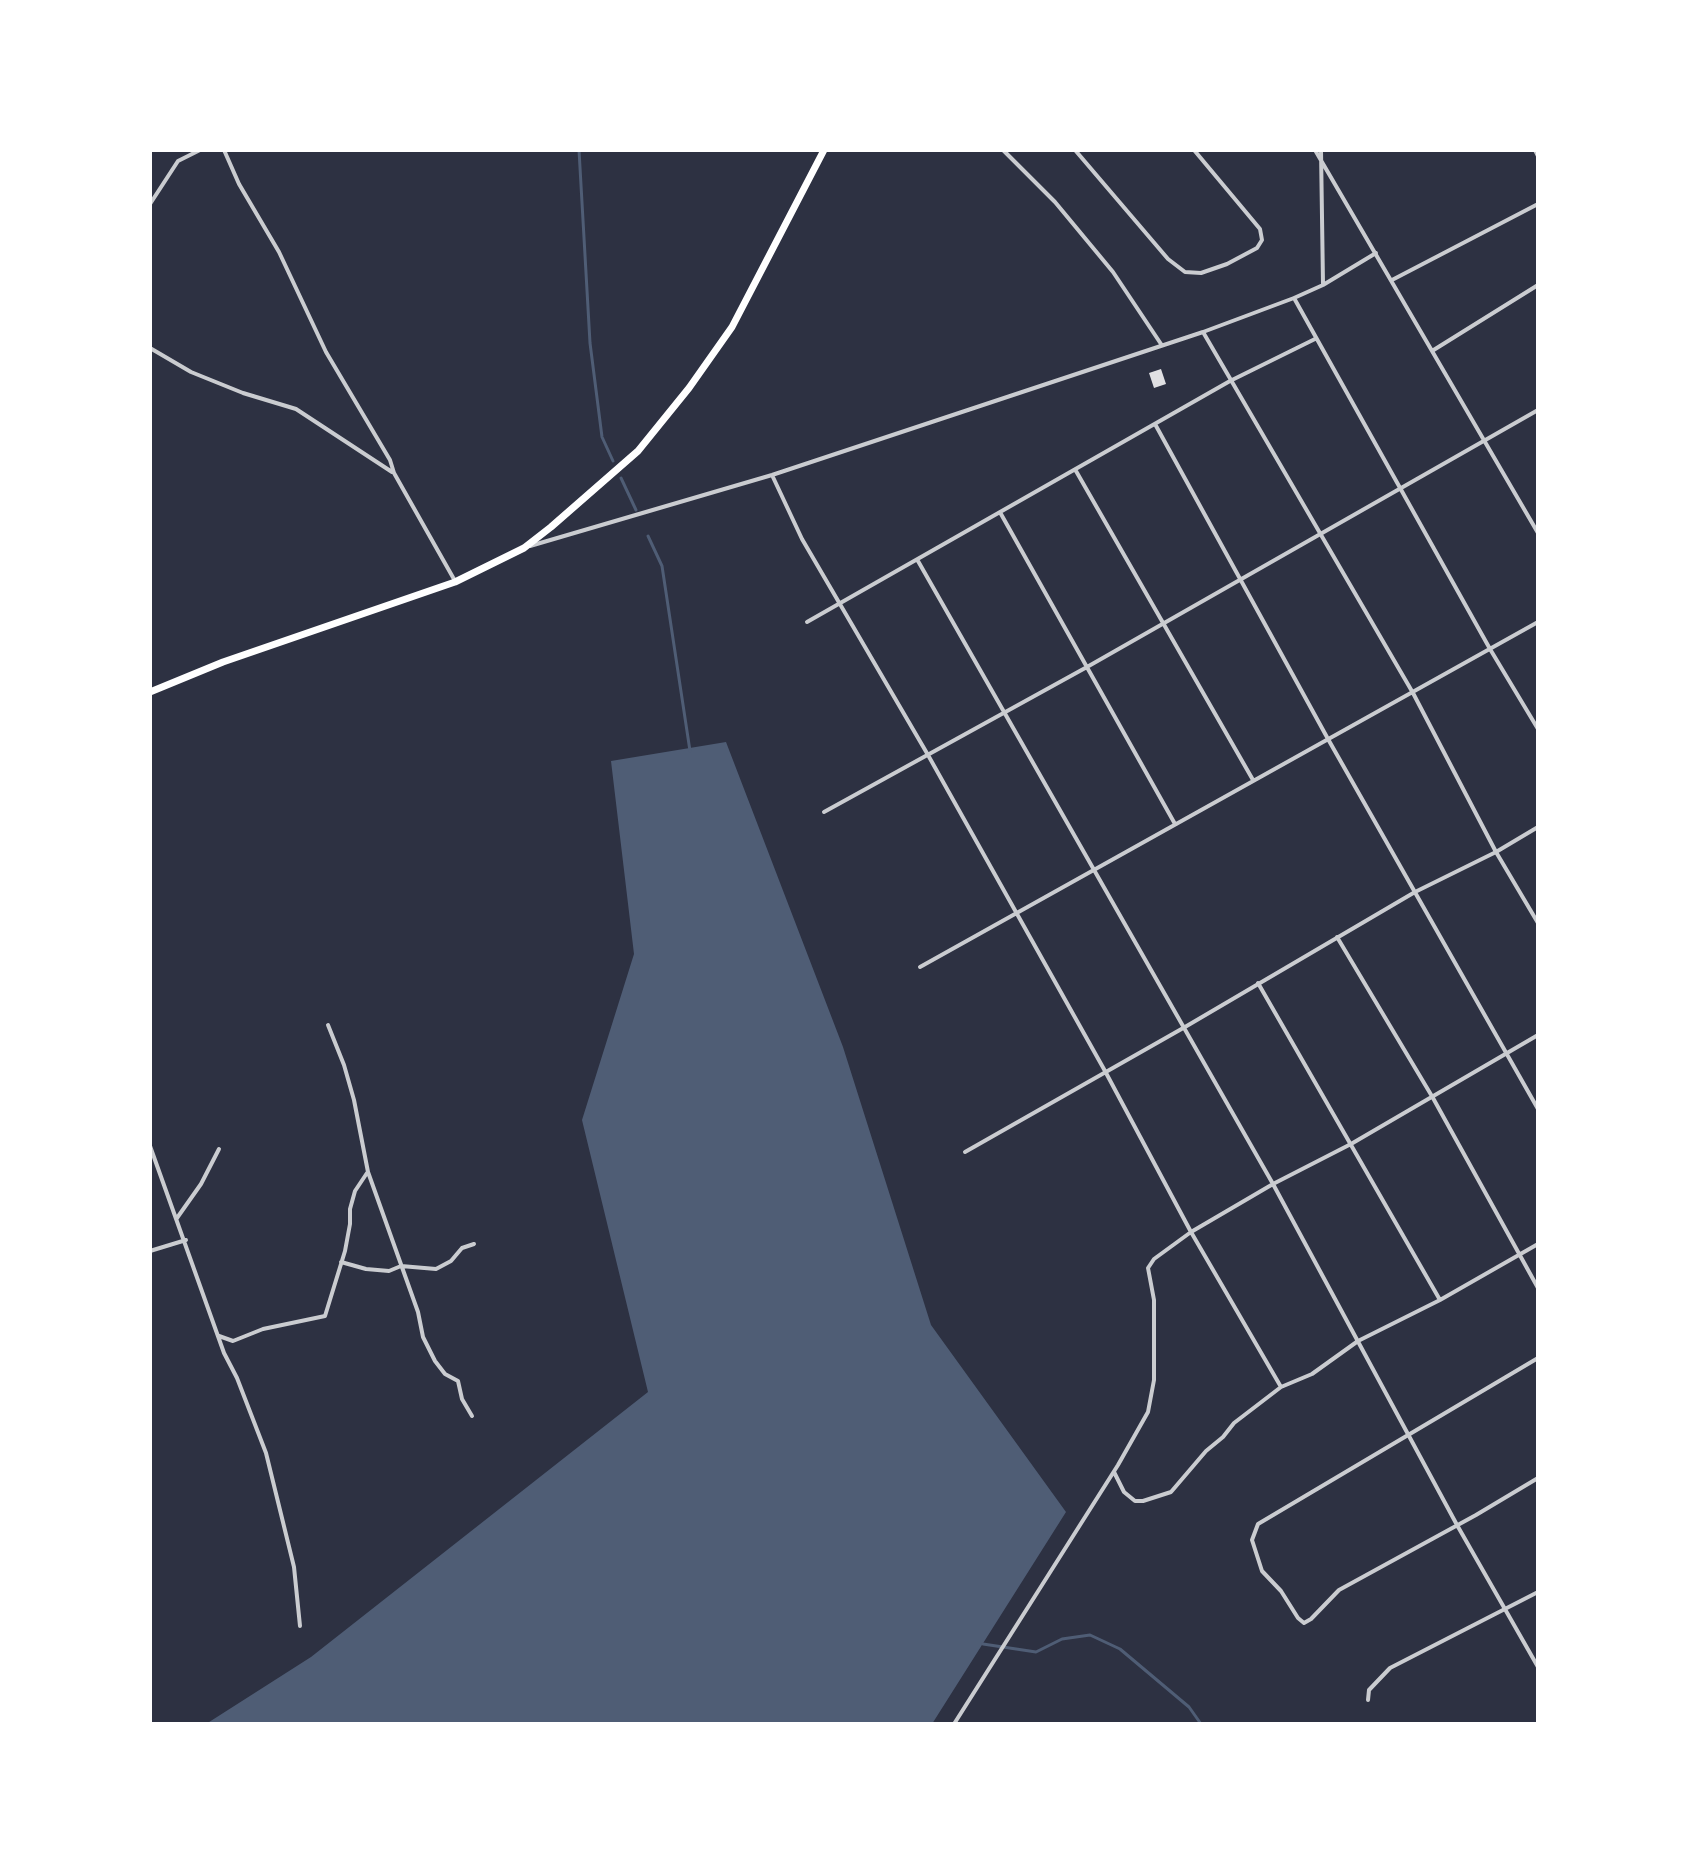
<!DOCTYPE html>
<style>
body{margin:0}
#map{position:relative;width:1688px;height:1874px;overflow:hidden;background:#2d3142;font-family:Figtree,sans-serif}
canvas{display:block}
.frame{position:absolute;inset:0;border:152px solid #fff;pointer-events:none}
</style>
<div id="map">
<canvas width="1688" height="1874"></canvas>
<div class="frame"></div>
</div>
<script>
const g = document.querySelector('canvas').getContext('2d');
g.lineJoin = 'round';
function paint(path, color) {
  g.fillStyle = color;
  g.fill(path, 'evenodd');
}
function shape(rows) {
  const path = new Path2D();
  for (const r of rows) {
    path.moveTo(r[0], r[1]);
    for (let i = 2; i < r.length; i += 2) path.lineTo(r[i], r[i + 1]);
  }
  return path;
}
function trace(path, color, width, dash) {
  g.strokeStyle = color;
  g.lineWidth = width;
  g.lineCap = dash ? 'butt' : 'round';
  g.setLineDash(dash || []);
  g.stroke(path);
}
paint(shape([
 [726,742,843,1047,931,1325,1066,1512,932,1724,206,1724,311,1657,648,1392,582,1120,634,954,611,761]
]), '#4f5d75');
trace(shape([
 [579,150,590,343,602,437,613,461],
 [621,478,636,510],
 [648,536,662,566,690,751],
 [983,1644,1036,1652,1062,1639,1090,1635,1120,1649,1189,1707,1201,1724]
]), '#4f5d75', 3);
paint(shape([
 [1161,369,1166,384,1154,388,1149,373]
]), '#e0e0e3');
trace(shape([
 [224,150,239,184,279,252,326,352,390,460,394,473,455,581],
 [1003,150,1055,202,1113,272,1161,344],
 [1075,150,1168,259,1185,272,1201,273,1227,264,1257,248,1262,240,1260,229,1194,150],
 [1315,150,1538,533],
 [1321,150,1323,284],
 [1535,150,1538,156],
 [150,204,178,161,200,150],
 [1392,280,1538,204],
 [1294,298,1490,649,1538,729],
 [1203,332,1413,693,1496,852,1538,923],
 [150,348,191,372,243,393,296,409,392,472],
 [1432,351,1538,285],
 [1155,424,1328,739,1538,1109],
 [1076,471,1253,780],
 [772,475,802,539,928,755,1105,1071,1191,1232,1281,1387],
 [1001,514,1175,824],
 [530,546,772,475,1203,332,1294,298,1323,285,1376,253],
 [918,561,1273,1184,1457,1525,1538,1667],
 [807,622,1230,381,1315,339],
 [824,812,1087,667,1538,410],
 [1337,937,1433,1098,1538,1288],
 [920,967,1538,622],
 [1258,983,1440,1300],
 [328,1025,344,1065,354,1100,368,1172,418,1312,423,1337,435,1361,445,1374,458,1381,462,1399,472,1416],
 [150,1146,224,1353,237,1378,266,1453,294,1567,300,1626],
 [965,1152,1185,1027,1415,892,1496,852,1538,827],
 [177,1218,201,1184,219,1149],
 [150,1251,186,1240],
 [341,1262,366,1269,389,1271,401,1266,436,1269,451,1261,462,1248,474,1244],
 [219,1336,233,1341,263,1329,325,1316,345,1251,350,1224,350,1209,355,1191,367,1173],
 [1538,1358,1258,1524,1252,1540,1262,1571,1281,1591,1298,1618,1304,1623,1311,1619,1339,1590,1476,1515,1538,1478],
 [1114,1472,1124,1492,1135,1501,1143,1501,1171,1492,1206,1451,1223,1437,1234,1423,1281,1387,1312,1374,1358,1341,1440,1300,1538,1244],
 [1368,1700,1369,1690,1390,1668,1538,1592],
 [954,1724,1118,1465,1148,1412,1154,1380,1154,1300,1148,1268,1154,1259,1191,1232,1273,1184,1351,1144,1538,1035]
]), '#caccd0', 4);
trace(shape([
 [150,692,223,662,455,582,524,548,551,527,638,451,689,388,732,327,824,150]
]), '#fff', 7);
</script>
